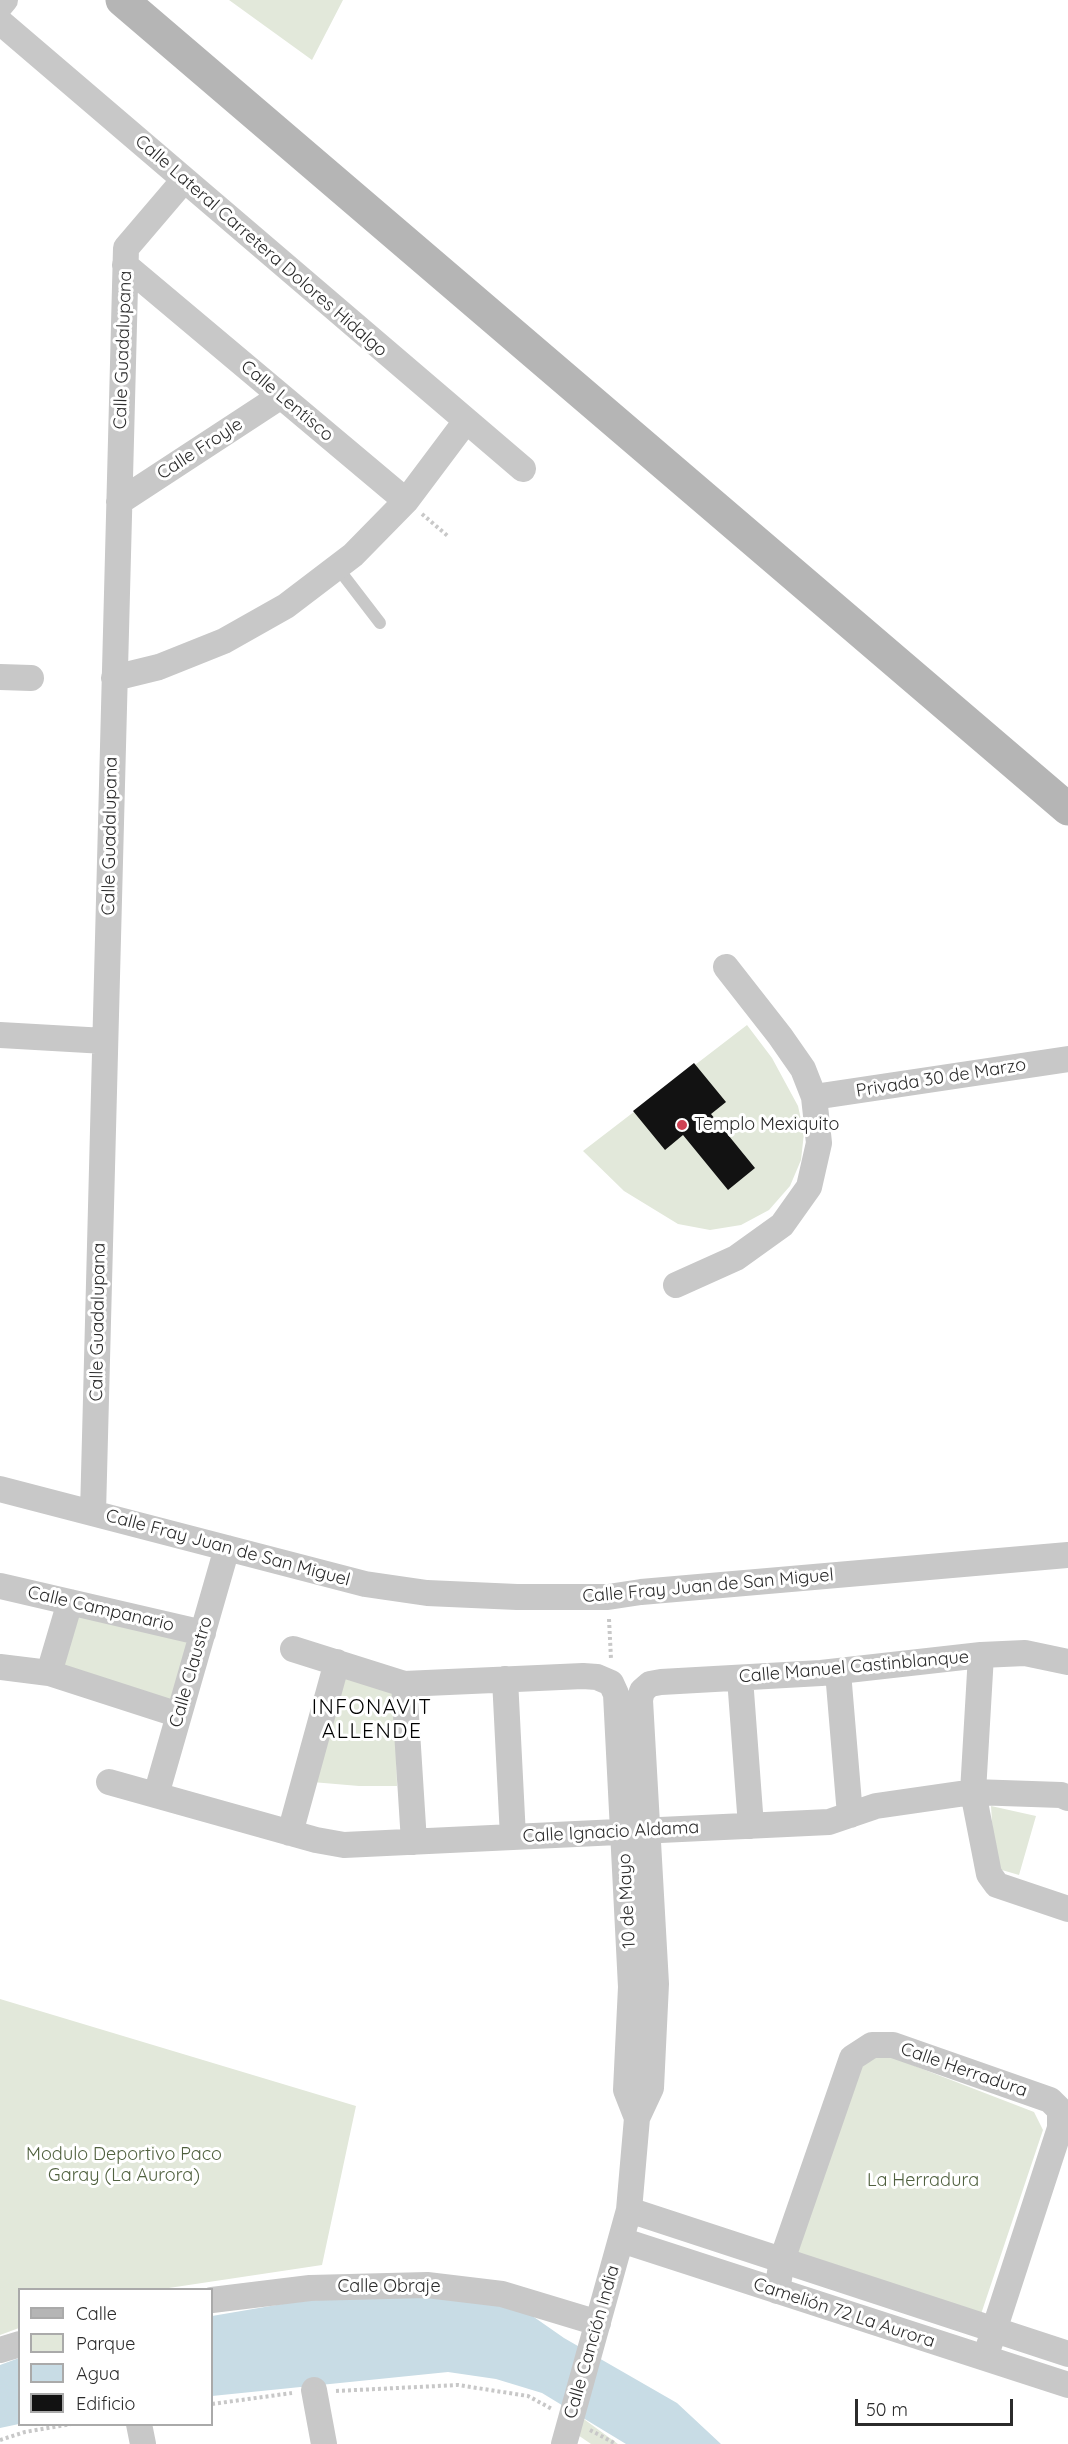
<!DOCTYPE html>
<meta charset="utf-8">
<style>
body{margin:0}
#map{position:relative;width:1068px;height:2444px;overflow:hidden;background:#fff;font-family:Quicksand,sans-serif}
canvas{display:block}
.legend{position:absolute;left:18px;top:2288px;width:195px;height:138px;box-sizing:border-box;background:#fff;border:2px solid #aaa;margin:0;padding:8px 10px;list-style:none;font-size:18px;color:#2b2b2b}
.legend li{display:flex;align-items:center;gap:12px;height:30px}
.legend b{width:30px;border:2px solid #aaa}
.scale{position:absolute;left:855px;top:2399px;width:158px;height:27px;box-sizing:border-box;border:3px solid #2b2b2b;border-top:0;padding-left:8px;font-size:18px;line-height:21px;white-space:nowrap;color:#2b2b2b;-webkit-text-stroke:4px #fff;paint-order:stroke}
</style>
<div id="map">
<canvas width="1068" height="2444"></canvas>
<ul class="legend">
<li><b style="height:8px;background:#b5b5b5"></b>Calle</li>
<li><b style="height:16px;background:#e2e8da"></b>Parque</li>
<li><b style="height:16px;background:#c8dce5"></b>Agua</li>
<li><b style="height:16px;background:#121212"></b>Edificio</li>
</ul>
<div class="scale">50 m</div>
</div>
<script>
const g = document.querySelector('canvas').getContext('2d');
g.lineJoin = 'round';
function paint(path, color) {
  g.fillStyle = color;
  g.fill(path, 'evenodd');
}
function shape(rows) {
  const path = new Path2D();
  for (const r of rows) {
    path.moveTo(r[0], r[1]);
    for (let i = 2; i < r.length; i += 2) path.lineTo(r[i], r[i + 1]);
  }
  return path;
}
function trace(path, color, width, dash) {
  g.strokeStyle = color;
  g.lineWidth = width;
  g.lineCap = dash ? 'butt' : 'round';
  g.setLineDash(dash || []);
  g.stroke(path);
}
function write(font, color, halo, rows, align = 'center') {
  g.font = font + ' Quicksand,sans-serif';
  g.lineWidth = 6;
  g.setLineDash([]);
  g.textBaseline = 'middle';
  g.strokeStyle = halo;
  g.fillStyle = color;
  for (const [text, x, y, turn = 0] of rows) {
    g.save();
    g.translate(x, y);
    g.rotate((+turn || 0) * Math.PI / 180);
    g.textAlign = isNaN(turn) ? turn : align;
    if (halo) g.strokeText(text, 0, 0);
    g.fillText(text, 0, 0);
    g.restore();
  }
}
paint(shape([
 [229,0,343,0,312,60],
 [747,1025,772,1058,798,1106,804,1133,801,1160,790,1186,769,1210,741,1225,710,1230,678,1224,624,1191,583,1151],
 [75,1603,195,1637,175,1701,51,1667],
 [341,1664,395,1687,397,1786,359,1786,312,1782],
 [991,1806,1036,1816,1019,1875,995,1868],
 [0,1999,356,2106,322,2265,162,2289,20,2290,19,2328,0,2335],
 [881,2053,1034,2112,1043,2130,979,2320,792,2254,862,2064],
 [581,2417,618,2444,591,2444,575,2433]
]), '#e2e8da');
paint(shape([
 [419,2292,521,2308,564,2338,677,2403,721,2444,626,2444,542,2393,496,2379,448,2372,212,2396,212,2316,294,2302],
 [19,2358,19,2424,0,2428,0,2365]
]), '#c8dce5');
paint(shape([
 [694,1063,726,1102,711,1114,755,1168,728,1190,683,1135,665,1150,633,1111]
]), '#121212');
trace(shape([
 [422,514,449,537],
 [609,1619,611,1659],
 [336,2391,458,2385,528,2396,552,2409],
 [212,2404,292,2393],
 [590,2430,616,2444],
 [0,2440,25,2432,71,2424]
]), '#c8c8c8', 4, [3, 3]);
trace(shape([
 [337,567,380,623]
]), '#c8c8c8', 12);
trace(shape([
 [0,6,5,0],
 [0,22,523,469],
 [125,265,406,501],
 [119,502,281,396],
 [0,677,31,678],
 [114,678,159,667,224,641,286,606,353,555,406,501,466,421],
 [0,1035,105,1041],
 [814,1097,1068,1059],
 [676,1285,736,1258,782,1225,809,1187,819,1143,814,1097,803,1069,780,1036,726,967],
 [0,1489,365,1584,427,1593,517,1597,608,1597,641,1592,1068,1555],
 [93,1513,126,248,184,180],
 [0,1586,203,1633],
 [293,1649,404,1684,583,1676,597,1677,611,1683,616,1694,631,1987,626,2090,637,2118],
 [981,1655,973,1792,989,1874,997,1885,1068,1909],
 [0,1667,49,1673,179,1715],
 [838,1672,850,1815],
 [49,1673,70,1602],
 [740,1678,751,1826],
 [505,1679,513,1837],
 [404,1684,414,1842],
 [109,1782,316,1840,344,1845,829,1822,876,1806,973,1792,1061,1795,1068,1798],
 [156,1795,227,1548],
 [290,1833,337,1662],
 [629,2210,1068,2354],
 [621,2240,1068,2385],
 [777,2291,782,2260,852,2058,872,2045,893,2045,1050,2100,1060,2110,1060,2128,985,2358],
 [212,2300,310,2288,427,2285,502,2294,598,2323],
 [0,2350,20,2344],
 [314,2390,324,2444],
 [139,2424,143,2444],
 [564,2444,629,2210,637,2118,651,2088,656,1984,640,1700,642,1691,650,1684,661,1682,821,1673,981,1655,1025,1653,1068,1662]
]), '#c8c8c8', 26);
trace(shape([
 [122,0,1068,809]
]), '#b5b5b5', 33);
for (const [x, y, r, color] of [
 [682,1125,6,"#ce4153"]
]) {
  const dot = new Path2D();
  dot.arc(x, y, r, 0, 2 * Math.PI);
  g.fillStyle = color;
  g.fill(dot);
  trace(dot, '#fff', 2);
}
write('18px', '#2b2b2b', '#fff', [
 ["Calle Lateral Carretera Dolores Hidalgo",261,246,41],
 ["Calle Guadalupana",123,350,-88],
 ["Calle Lentisco",287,401,40],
 ["Calle Froyle",200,449,-33],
 ["Calle Guadalupana",110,836,-89],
 ["Privada 30 de Marzo",941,1078,-9],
 ["Calle Guadalupana",98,1322,-89],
 ["Calle Fray Juan de San Miguel",228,1548,15],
 ["Calle Fray Juan de San Miguel",708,1586,-5],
 ["Calle Campanario",101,1609,13],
 ["Calle Manuel Castinblanque",854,1667,-5],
 ["Calle Claustro",191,1672,-74],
 ["Calle Ignacio Aldama",611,1832,-3],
 ["10 de Mayo",627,1901,-93],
 ["Calle Herradura",964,2070,19],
 ["Calle Obraje",389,2287],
 ["Camelión 72 La Aurora",844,2313,18],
 ["Calle Canción India",592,2342,-74]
]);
write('18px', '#2b2b2b', '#fff', [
 ["Templo Mexiquito",694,1125]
], 'left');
write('18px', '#50613f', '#fff', [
 ["Modulo Deportivo Paco",124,2155],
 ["Garay (La Aurora)",124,2176],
 ["La Herradura",923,2181]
]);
g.letterSpacing = '1.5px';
write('21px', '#000', '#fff', [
 ["INFONAVIT",372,1708],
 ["ALLENDE",372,1732]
]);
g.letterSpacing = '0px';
</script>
